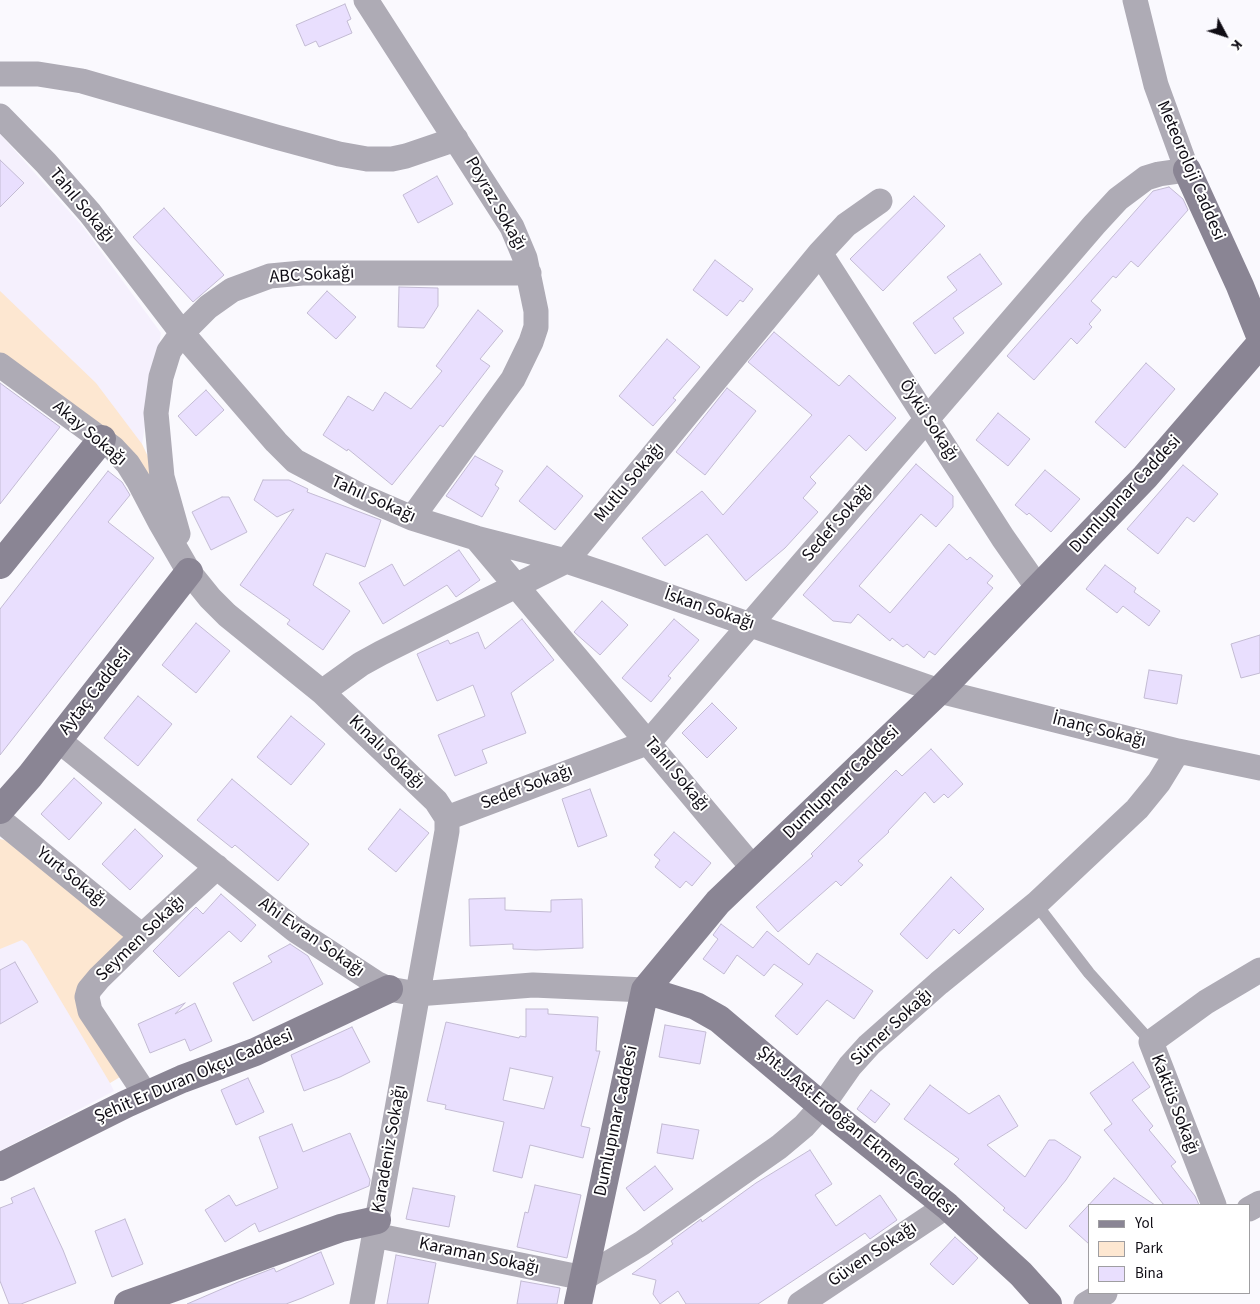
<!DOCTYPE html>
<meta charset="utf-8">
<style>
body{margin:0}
#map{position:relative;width:1260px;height:1304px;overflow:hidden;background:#faf9fe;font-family:"Source Sans 3",sans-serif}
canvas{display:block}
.legend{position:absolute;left:1088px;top:1204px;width:162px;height:90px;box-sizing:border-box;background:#fff;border:1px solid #9f9ea1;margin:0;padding:6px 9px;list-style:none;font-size:15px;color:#100d15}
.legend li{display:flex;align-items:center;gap:10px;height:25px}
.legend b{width:25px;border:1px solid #9f9ea1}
.north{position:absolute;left:1200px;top:10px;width:50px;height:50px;-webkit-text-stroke:4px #fff;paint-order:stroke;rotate:130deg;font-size:14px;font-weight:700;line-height:20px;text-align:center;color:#100d15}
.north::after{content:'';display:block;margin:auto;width:18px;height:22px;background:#100d15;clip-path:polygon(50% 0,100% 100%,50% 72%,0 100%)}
</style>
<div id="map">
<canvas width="1260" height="1304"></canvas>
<ul class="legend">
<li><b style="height:6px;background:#8a8594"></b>Yol</li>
<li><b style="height:14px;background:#fde7d1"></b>Park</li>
<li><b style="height:14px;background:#e9dffe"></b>Bina</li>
</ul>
<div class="north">K</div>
</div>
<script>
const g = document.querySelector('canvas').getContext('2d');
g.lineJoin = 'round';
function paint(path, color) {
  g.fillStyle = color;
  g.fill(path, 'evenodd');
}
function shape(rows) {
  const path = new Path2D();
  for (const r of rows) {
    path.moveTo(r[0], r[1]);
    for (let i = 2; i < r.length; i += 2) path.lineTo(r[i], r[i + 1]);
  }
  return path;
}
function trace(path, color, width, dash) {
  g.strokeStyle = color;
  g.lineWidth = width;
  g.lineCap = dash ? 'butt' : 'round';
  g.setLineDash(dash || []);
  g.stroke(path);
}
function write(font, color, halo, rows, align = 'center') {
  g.font = font + ' "Source Sans 3",sans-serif';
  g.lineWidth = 4;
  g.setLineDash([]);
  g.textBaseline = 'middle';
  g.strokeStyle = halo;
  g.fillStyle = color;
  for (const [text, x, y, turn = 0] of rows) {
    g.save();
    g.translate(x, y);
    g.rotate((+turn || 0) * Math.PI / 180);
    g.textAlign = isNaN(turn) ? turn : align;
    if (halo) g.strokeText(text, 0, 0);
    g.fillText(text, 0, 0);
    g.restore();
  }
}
paint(shape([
 [0,134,83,227,161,333,142,444,150,461,152,490,0,355],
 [0,839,81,984,120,1077,110,1083,114,1091,0,1151]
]), '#f5f0fd');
paint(shape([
 [0,291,96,383,142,444,150,461,152,490,0,355],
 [0,839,8,841,127,939,81,984,120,1077,110,1083,27,944,22,940,0,949]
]), '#fde7d1');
const building = shape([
 [345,4,351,19,347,21,352,33,319,47,316,41,305,46,296,25,345,4],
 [0,160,24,183,0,207,0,160],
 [437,176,453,204,418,223,403,195,437,176],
 [1169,187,1183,199,1188,210,1138,267,1131,261,1116,278,1113,276,1091,301,1101,310,1089,324,1092,327,1077,344,1071,338,1034,380,1007,356,1153,191,1169,187],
 [914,196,945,226,883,291,850,259,914,196],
 [164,208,224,275,193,302,133,237,164,208],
 [980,254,1002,284,953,318,964,333,935,354,913,323,957,290,947,277,980,254],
 [715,260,753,289,743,302,740,300,727,316,693,290,715,260],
 [399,287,438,288,438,306,424,328,398,327,399,287],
 [327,291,356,317,336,339,307,313,327,291],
 [478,310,503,331,480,359,490,366,443,427,440,425,392,485,348,449,347,451,323,435,348,396,373,411,385,392,411,409,442,371,436,366,478,310],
 [774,332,839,386,849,375,896,418,866,451,849,435,810,477,816,483,803,498,818,512,785,548,746,581,707,534,665,566,642,538,702,491,723,515,812,415,748,362,774,332],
 [667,339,700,367,673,398,676,400,653,426,619,396,667,339],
 [1146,363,1175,389,1125,448,1095,422,1146,363],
 [0,383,60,427,0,504,0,383],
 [727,388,756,411,705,475,676,452,727,388],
 [206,390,224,410,196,436,178,416,206,390],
 [998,413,1030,439,1008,466,976,440,998,413],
 [475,456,503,471,495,485,499,488,482,517,446,496,475,456],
 [916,464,953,496,953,507,936,527,921,514,859,586,890,613,949,544,967,560,970,557,993,576,987,583,993,588,935,655,929,651,924,658,907,644,903,647,892,638,890,641,858,614,851,623,833,621,803,595,916,464],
 [1183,465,1218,494,1194,522,1187,517,1158,554,1127,529,1183,465],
 [547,466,583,496,555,530,519,501,547,466],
 [1045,470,1080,499,1051,532,1029,513,1027,515,1015,505,1045,470],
 [108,471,122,482,130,495,108,522,154,558,0,755,0,609,108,471],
 [263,480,289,480,308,489,307,492,381,520,365,567,326,553,313,585,350,611,323,650,287,624,290,620,240,585,294,509,277,517,254,500,263,480],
 [222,497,229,497,247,532,211,550,192,512,222,497],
 [459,550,480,580,456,597,447,585,383,624,359,583,392,564,404,586,459,550],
 [1105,565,1136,588,1134,592,1160,611,1149,626,1123,606,1117,613,1086,589,1105,565],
 [602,601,628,625,600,655,574,632,602,601],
 [522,619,554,660,511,693,526,733,482,750,487,763,455,776,438,735,485,716,473,685,437,701,417,654,448,640,450,644,478,632,485,649,522,619],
 [674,619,699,640,668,676,671,678,651,702,622,678,674,619],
 [196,623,230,651,196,693,162,665,196,623],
 [1260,635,1260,673,1241,678,1231,644,1260,635],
 [1149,670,1182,675,1177,704,1144,698,1149,670],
 [138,696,172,724,138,766,104,738,138,696],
 [712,703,737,728,707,758,682,733,712,703],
 [291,716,325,744,291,785,257,757,291,716],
 [931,749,963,784,948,798,944,794,934,803,925,792,888,831,889,832,858,861,863,865,841,886,836,881,778,932,756,907,813,856,811,854,896,770,902,776,931,749],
 [74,778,102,803,69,840,41,814,74,778],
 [232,779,309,844,278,881,235,845,232,848,197,820,232,779],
 [590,789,607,836,578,847,562,799,590,789],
 [400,809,429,833,396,872,368,849,400,809],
 [135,829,163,856,130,890,102,864,135,829],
 [674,832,711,863,692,886,686,881,680,888,655,867,660,860,654,855,674,832],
 [951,877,984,909,959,934,954,929,927,959,900,934,951,877],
 [221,894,256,925,241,942,229,931,179,977,153,951,196,907,203,914,221,894],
 [505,898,505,910,551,912,551,900,582,899,583,948,536,950,513,949,513,944,470,946,469,899,505,898],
 [721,924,753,948,767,931,809,965,817,953,873,991,854,1019,827,1000,797,1035,775,1016,803,984,774,964,764,976,737,955,724,974,703,959,718,939,713,935,721,924],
 [290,944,308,956,323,984,253,1021,233,983,272,962,268,956,290,944],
 [15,962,38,1002,0,1024,0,970,15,962],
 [185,1003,175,1014,195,1003,212,1041,190,1051,185,1039,150,1053,138,1024,185,1003],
 [526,1009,548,1009,548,1014,598,1017,596,1051,600,1051,581,1126,590,1128,583,1158,530,1145,522,1178,493,1171,504,1122,445,1109,446,1105,427,1101,446,1022,519,1038,520,1036,526,1037,526,1009],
 [510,1068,553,1077,544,1109,503,1100,510,1068],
 [665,1025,706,1032,700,1064,659,1057,665,1025],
 [352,1027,370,1062,340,1077,304,1091,291,1055,352,1027],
 [1133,1062,1150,1087,1132,1100,1153,1126,1149,1130,1176,1162,1171,1166,1195,1196,1199,1205,1164,1205,1104,1130,1112,1124,1090,1093,1133,1062],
 [248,1078,264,1112,236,1125,221,1090,248,1078],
 [930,1085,969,1114,999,1095,1018,1126,987,1145,1025,1177,1049,1140,1055,1140,1081,1157,1066,1180,1026,1229,1003,1210,1005,1208,954,1164,959,1159,904,1119,930,1085],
 [871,1090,890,1104,875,1123,857,1109,871,1090],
 [292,1124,303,1152,350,1133,370,1180,369,1186,259,1232,255,1223,225,1242,205,1210,229,1195,236,1206,278,1188,259,1137,292,1124],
 [662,1124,699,1130,693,1159,657,1153,662,1124],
 [810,1150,832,1184,815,1195,836,1226,880,1195,897,1220,870,1239,865,1233,758,1304,686,1304,678,1291,660,1304,653,1294,656,1280,632,1274,673,1244,671,1241,701,1219,702,1222,756,1183,810,1150],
 [655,1166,673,1189,644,1211,626,1188,655,1166],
 [1114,1178,1155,1205,1089,1205,1089,1244,1069,1226,1114,1178],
 [535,1185,581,1195,567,1258,517,1247,525,1212,528,1213,535,1185],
 [34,1188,63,1250,76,1283,21,1304,9,1304,0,1281,0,1208,13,1203,11,1198,34,1188],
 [413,1188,455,1196,449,1227,406,1219,413,1188],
 [125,1219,143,1264,112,1277,95,1231,125,1219],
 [955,1237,978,1258,953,1285,930,1264,955,1237],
 [321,1252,334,1284,302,1298,286,1304,187,1304,238,1282,274,1268,276,1272,321,1252],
 [396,1255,436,1263,428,1304,387,1304,396,1255],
 [521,1281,560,1288,557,1304,517,1304,521,1281]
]);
paint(building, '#e9dffe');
trace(building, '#c3bbd3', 1);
trace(shape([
 [1036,904,1089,973,1151,1042]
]), '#aeabb5', 12);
trace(shape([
 [366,0,512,227,525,258,536,311,536,327,531,342,513,379,412,518],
 [0,74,38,74,82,81,276,137,339,154,367,159,392,159,406,156,456,139],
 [0,116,46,163,90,213,182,333,276,442,295,461,359,495,412,518,476,538,753,868],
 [820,253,1003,538,1038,588],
 [0,365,113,448,128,464,138,480,160,522,189,572,210,598,227,615,322,692,436,801,447,818,447,831,362,1304],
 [178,534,162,477,156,413,161,377,169,351,182,333,208,307,232,290,270,276,302,273,529,273],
 [476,538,566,561,614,577,939,691,1178,751,1260,768],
 [322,692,361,664,381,653,566,561,820,253,846,225,880,201],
 [58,740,295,930,376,983,389,989,417,994,533,985,645,990],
 [447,818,649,742,1094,225,1118,199,1146,178,1159,174,1187,170,1156,85,1135,0],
 [0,820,142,936],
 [146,1095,90,1011,87,997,89,990,99,978,142,936,217,867],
 [1214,1205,1151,1042,1206,1002,1260,970],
 [1249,1209,1260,1203],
 [374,1235,584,1278,642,1243,779,1147,804,1126,822,1106,850,1066,869,1045,939,983,1036,904,1137,809,1159,782,1178,751],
 [800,1304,947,1206],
 [1086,1304,1105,1293]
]), '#aeabb5', 25);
trace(shape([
 [1187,170,1240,286,1260,336],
 [0,565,102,439],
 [0,810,30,776,189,572],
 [645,990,696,1006,719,1019,822,1106,947,1206,1021,1274,1048,1304],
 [0,1167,126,1104,182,1079,255,1052,389,989],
 [128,1304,341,1228,377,1220],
 [578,1304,645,990,718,902,939,691,1145,477,1260,344]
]), '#8a8594', 28);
write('18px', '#100d15', '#fff', [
 ["Meteoroloji Caddesi",1190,171,67],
 ["Poyraz Sokağı",495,204,60],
 ["Tahıl Sokağı",81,206,50],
 ["ABC Sokağı",312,276,-3],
 ["Öykü Sokağı",928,421,57],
 ["Akay Sokağı",89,434,40],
 ["Mutlu Sokağı",630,483,-50],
 ["Dumlupınar Caddesi",1126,495,-47],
 ["Tahıl Sokağı",373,500,24],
 ["Sedef Sokağı",838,523,-49],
 ["İskan Sokağı",709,610,19],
 ["Aytaç Caddesi",96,692,-52],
 ["İnanç Sokağı",1099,731,14],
 ["Kınalı Sokağı",386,753,44],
 ["Tahıl Sokağı",676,775,50],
 ["Dumlupınar Caddesi",842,783,-44],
 ["Sedef Sokağı",527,788,-21],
 ["Yurt Sokağı",71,878,39],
 ["Ahi Evran Sokağı",311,938,35],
 ["Seymen Sokağı",141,939,-44],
 ["Sümer Sokağı",892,1028,-43],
 ["Şehit Er Duran Okçu Caddesi",194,1077,-23],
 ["Kaktüs Sokağı",1174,1105,69],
 ["Dumlupınar Caddesi",617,1121,-78],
 ["Şht.J.Ast.Erdoğan Ekmen Caddesi",856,1132,40],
 ["Karadeniz Sokağı",390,1149,-80],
 ["Güven Sokağı",873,1255,-34],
 ["Karaman Sokağı",479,1257,12]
]);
</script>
